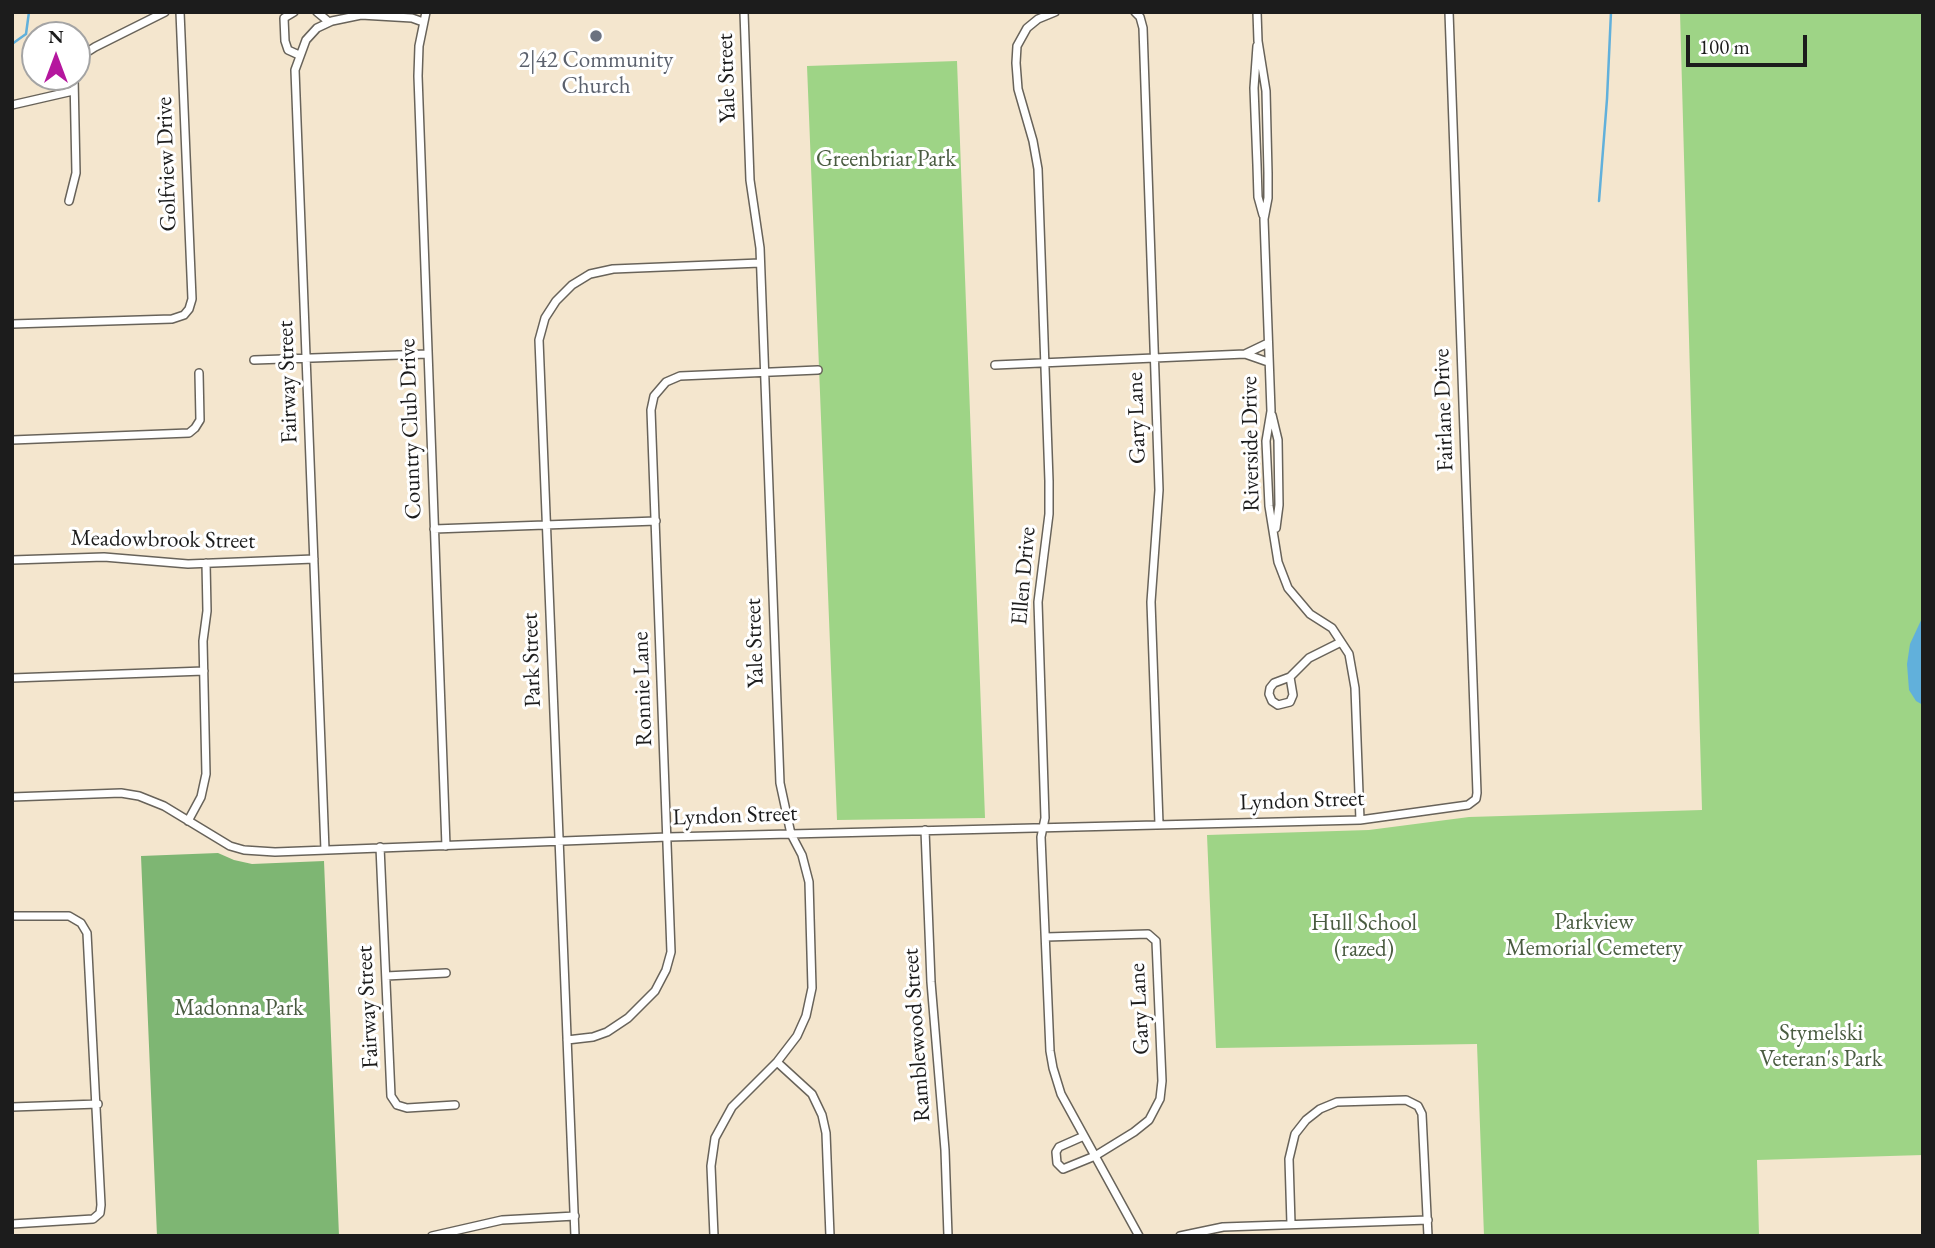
<!DOCTYPE html>
<style>
body{margin:0}
#map{position:relative;width:1935px;height:1248px;overflow:hidden;background:#f4e6ce;font-family:"EB Garamond",serif}
canvas{display:block}
.frame{position:absolute;inset:0;border:14px solid #1c1c1c;pointer-events:none}
.north{position:absolute;left:21px;top:21px;width:70px;height:70px;box-sizing:border-box;background:#fff;border:2px solid #a4a4a4;border-radius:50%;rotate:0deg;font-size:19px;font-weight:700;line-height:28px;text-align:center;color:#1c1c1c}
.north::after{content:'';display:block;margin:auto;width:24px;height:32px;background:#b5179e;clip-path:polygon(50% 0,100% 100%,50% 72%,0 100%)}
.scale{position:absolute;left:1686px;top:35px;width:121px;height:32px;box-sizing:border-box;border:4px solid #1c1c1c;border-top:0;padding-left:9px;font-size:21px;line-height:24px;white-space:nowrap;color:#1c1c1c;-webkit-text-stroke:5px #fff;paint-order:stroke}
</style>
<div id="map">
<canvas width="1935" height="1248"></canvas>
<div class="frame"></div>
<div class="north">N</div>
<div class="scale">100 m</div>
</div>
<script>
const g = document.querySelector('canvas').getContext('2d');
g.lineJoin = 'round';
function paint(path, color) {
  g.fillStyle = color;
  g.fill(path, 'evenodd');
}
function shape(rows) {
  const path = new Path2D();
  for (const r of rows) {
    path.moveTo(r[0], r[1]);
    for (let i = 2; i < r.length; i += 2) path.lineTo(r[i], r[i + 1]);
  }
  return path;
}
function trace(path, color, width, dash) {
  g.strokeStyle = color;
  g.lineWidth = width;
  g.lineCap = dash ? 'butt' : 'round';
  g.setLineDash(dash || []);
  g.stroke(path);
}
function write(font, color, halo, rows, align = 'center') {
  g.font = font + ' "EB Garamond",serif';
  g.lineWidth = 6;
  g.setLineDash([]);
  g.textBaseline = 'middle';
  g.strokeStyle = halo;
  g.fillStyle = color;
  for (const [text, x, y, turn = 0] of rows) {
    g.save();
    g.translate(x, y);
    g.rotate((+turn || 0) * Math.PI / 180);
    g.textAlign = isNaN(turn) ? turn : align;
    if (halo) g.strokeText(text, 0, 0);
    g.fillText(text, 0, 0);
    g.restore();
  }
}
paint(shape([
 [1680,12,1923,12,1923,1155,1757,1160,1759,1236,1484,1236,1477,1044,1216,1048,1207,835,1369,830,1469,817,1702,810],
 [957,61,985,818,837,820,807,66]
]), '#9ed486');
paint(shape([
 [218,853,234,860,252,864,324,861,339,1236,157,1236,141,856]
]), '#7eb673');
paint(shape([
 [1923,616,1923,705,1916,701,1909,690,1907,664,1910,644]
]), '#61b0db');
trace(shape([
 [12,44,26,34,29,12],
 [1599,201,1607,99,1611,12]
]), '#61b0db', 2.5);
const minor = shape([
 [294,12,284,18,285,41,288,50,299,55],
 [317,12,329,22],
 [426,12,419,46,418,76,446,846],
 [1055,12,1038,19,1027,28,1017,46,1016,63,1018,89,1033,141,1038,169,1049,481,1049,514,1038,602,1045,818,1041,837,1050,1051,1053,1068,1061,1094,1139,1236],
 [1135,12,1140,17,1143,28,1159,490,1151,602,1159,824],
 [1257,12,1258,41,1266,91,1268,173,1268,198,1264,219,1271,411,1266,441,1269,506,1278,562,1288,588,1310,614,1332,628,1349,654,1355,688,1360,820],
 [1257,46,1254,88,1257,165,1258,197,1263,215],
 [77,62,84,54,95,47,165,12],
 [12,105,73,91],
 [69,201,76,173,74,77],
 [12,324,172,319,184,315,189,309,192,299,180,12],
 [1268,343,1245,354,1268,362],
 [254,360,428,354],
 [995,365,1245,354],
 [1272,415,1278,440,1279,505,1276,528],
 [12,440,189,433,195,428,200,420,199,373],
 [434,529,656,521],
 [12,560,104,557,188,564,314,559],
 [1290,677,1293,695,1290,702,1278,705,1272,701,1269,694,1270,688,1274,683,1290,677,1309,658,1341,642],
 [12,678,204,671],
 [12,797,121,793,139,796,164,806,230,846,244,850,275,852,668,837,1360,820,1468,805,1476,799,1477,793,1449,12],
 [188,821,201,797,206,774,203,641,207,611,206,563],
 [925,830,931,982,945,1150,948,1236],
 [380,847,391,1096,397,1105,407,1108,455,1105],
 [325,850,295,70,306,40,317,28,332,21,361,15,412,18,423,22],
 [12,916,69,916,81,923,87,933,101,1205,100,1213,93,1219,12,1224],
 [1046,937,1148,934,1156,941,1162,1081,1160,1099,1149,1120,1134,1132,1095,1156,1063,1169,1057,1163,1056,1152,1059,1147,1084,1136],
 [386,976,446,973],
 [567,1040,593,1037,607,1032,628,1018,655,991,666,970,671,952,651,410,654,396,666,382,680,376,818,370],
 [777,1062,812,1094,822,1115,826,1133,830,1236],
 [12,1107,98,1104],
 [1291,1224,1289,1159,1295,1134,1306,1120,1320,1109,1337,1102,1406,1100,1418,1106,1422,1114,1428,1236],
 [432,1236,502,1220,575,1216],
 [575,1236,539,340,545,318,556,301,572,285,590,274,613,269,760,263],
 [714,1236,711,1166,715,1138,732,1107,777,1062,797,1036,806,1016,812,988,809,882,802,855,791,834,780,783,760,248,750,180,744,12],
 [1180,1236,1223,1227,1428,1220]
]);
trace(minor, '#68635a', 10);
trace(minor, '#fff', 7);
for (const [x, y, r, color] of [
 [596,36,7,"#6b7280"]
]) {
  const dot = new Path2D();
  dot.arc(x, y, r, 0, 2 * Math.PI);
  g.fillStyle = color;
  g.fill(dot);
  trace(dot, '#fff', 2.5);
}
write('23px', '#5b616d', '#fff', [
 ["2|42 Community",596,61],
 ["Church",596,87]
]);
write('23px', '#1c1c1c', '#fff', [
 ["Yale Street",727,78,-92],
 ["Golfview Drive",167,164,-92],
 ["Fairway Street",288,382,-92],
 ["Fairlane Drive",1444,410,-92],
 ["Gary Lane",1137,418,-92],
 ["Country Club Drive",411,429,-92],
 ["Riverside Drive",1251,444,-91],
 ["Meadowbrook Street",163,540,1],
 ["Ellen Drive",1024,576,-85],
 ["Yale Street",755,643,-92],
 ["Park Street",532,660,-92],
 ["Ronnie Lane",643,689,-92],
 ["Lyndon Street",1302,801,-2],
 ["Lyndon Street",735,816,-2],
 ["Fairway Street",368,1007,-93],
 ["Gary Lane",1140,1009,-93],
 ["Ramblewood Street",917,1035,-94]
]);
write('23px', '#4a5c41', '#fff', [
 ["Greenbriar Park",886,160],
 ["Parkview",1594,923],
 ["Memorial Cemetery",1594,949],
 ["Hull School",1364,924],
 ["(razed)",1364,950],
 ["Madonna Park",239,1009],
 ["Stymelski",1821,1034],
 ["Veteran's Park",1821,1060]
]);
</script>
